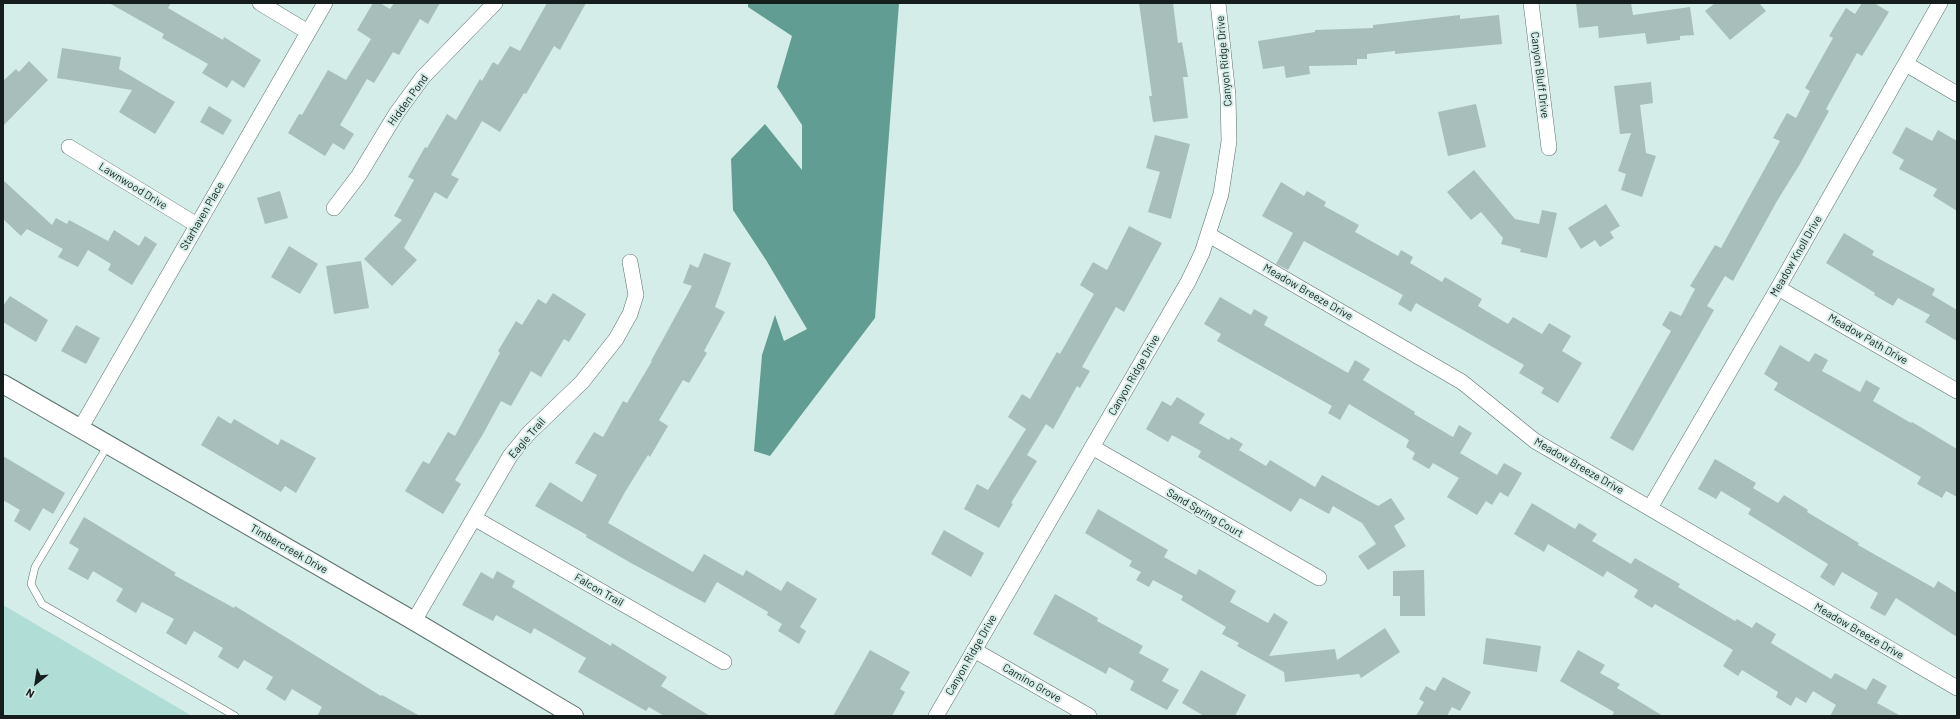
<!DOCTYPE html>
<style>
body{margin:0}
#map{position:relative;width:1960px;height:719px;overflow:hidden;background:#d5ede8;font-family:Barlow,sans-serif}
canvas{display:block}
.frame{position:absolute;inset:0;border:4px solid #151e1c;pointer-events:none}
.north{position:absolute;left:16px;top:663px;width:40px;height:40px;-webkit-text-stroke:3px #d5ede8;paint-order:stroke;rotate:210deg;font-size:11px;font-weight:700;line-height:16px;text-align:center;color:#151e1c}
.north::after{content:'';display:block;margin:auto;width:14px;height:18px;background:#151e1c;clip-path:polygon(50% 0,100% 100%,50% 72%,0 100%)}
</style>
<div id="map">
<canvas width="1960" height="719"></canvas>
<div class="frame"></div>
<div class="north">N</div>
</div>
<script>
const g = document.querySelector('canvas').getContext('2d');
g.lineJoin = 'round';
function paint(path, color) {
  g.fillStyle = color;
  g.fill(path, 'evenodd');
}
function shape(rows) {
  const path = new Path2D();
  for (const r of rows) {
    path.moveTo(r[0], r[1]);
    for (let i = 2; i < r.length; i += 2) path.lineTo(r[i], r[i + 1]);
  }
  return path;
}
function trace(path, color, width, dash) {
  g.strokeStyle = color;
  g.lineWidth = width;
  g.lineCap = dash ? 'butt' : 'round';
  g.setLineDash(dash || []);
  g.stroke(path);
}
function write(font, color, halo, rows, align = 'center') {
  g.font = font + ' Barlow,sans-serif';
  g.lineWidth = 4;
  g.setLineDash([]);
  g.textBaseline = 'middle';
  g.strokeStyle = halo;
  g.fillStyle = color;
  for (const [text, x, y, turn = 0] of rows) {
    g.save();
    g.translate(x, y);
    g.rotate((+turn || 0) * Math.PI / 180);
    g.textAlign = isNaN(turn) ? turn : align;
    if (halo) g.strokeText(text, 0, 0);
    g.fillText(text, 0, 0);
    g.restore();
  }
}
paint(shape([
 [3,605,192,716,3,716]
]), '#b0ded6');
paint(shape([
 [748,3,899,3,875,318,770,456,754,451,762,355,775,315,784,341,807,329,766,260,733,210,731,159,765,124,802,170,802,125,777,87,792,36,748,7]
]), '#629d94');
paint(shape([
 [109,3,171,3,168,8,223,40,224,37,261,60,244,88,232,80,227,88,202,73,208,64,162,38,164,34],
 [373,3,380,3,390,9,394,3,440,3,428,24,420,19,399,55,393,52,374,83,367,79,340,125,354,134,344,150,333,143,325,156,288,133,299,114,302,115,328,70,346,80,371,39,357,30],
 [547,3,586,3,560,50,554,46,526,94,524,93,500,132,482,121,451,175,459,179,447,199,435,192,404,248,417,260,392,286,364,259,402,220,394,216,414,180,408,177,425,147,427,148,447,114,456,120,480,79,482,81,493,62,498,65,510,46,520,51],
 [1139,3,1173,3,1178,43,1182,42,1188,77,1183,77,1188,118,1153,122,1149,96,1152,96],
 [1576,3,1631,3,1633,15,1690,7,1694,35,1680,36,1680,40,1647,44,1645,33,1599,38,1598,26,1579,28],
 [1715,3,1759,3,1766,11,1730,40,1705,11],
 [1862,3,1874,3,1889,12,1862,56,1857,53,1826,109,1829,111,1800,164,1777,201,1733,281,1725,276,1707,306,1714,310,1633,451,1610,438,1671,331,1662,325,1670,311,1681,316,1695,289,1690,286,1715,245,1721,248,1780,141,1773,138,1787,113,1796,118,1810,91,1805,88,1833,38,1829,36,1846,8,1855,14],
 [1460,15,1460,19,1499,15,1502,44,1395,54,1395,51,1367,54,1367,59,1357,59,1357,65,1309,66,1310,74,1286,78,1284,66,1263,69,1258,41,1315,32,1315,30,1373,28,1373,25],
 [62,48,121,57,119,69,175,102,155,134,119,112,132,90,57,78],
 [29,61,48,80,3,126,3,81,16,69,19,72],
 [1651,82,1653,103,1640,105,1646,153,1656,156,1642,197,1621,190,1626,174,1618,171,1631,133,1620,134,1614,86],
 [1476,104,1486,147,1448,156,1438,112],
 [209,106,232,120,223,135,200,122],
 [1906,127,1932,141,1938,130,1957,141,1957,211,1933,196,1937,189,1899,169,1904,160,1892,153],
 [1155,135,1190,144,1171,219,1148,212,1160,172,1146,168],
 [1474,170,1515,219,1539,224,1542,210,1557,213,1547,258,1520,252,1521,249,1501,244,1503,238,1481,212,1471,220,1447,192],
 [3,180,52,225,56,218,67,224,69,220,108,241,114,230,139,246,145,236,157,244,132,285,108,270,111,264,88,250,78,267,58,257,63,249,27,229,21,236,3,219],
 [1281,182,1304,196,1307,191,1326,202,1324,206,1359,225,1355,232,1398,256,1401,250,1413,257,1410,263,1442,282,1445,277,1482,299,1478,306,1508,324,1513,317,1542,334,1549,323,1571,336,1562,351,1582,363,1558,403,1541,393,1544,388,1519,373,1524,365,1416,303,1411,312,1398,304,1403,295,1304,241,1288,270,1276,264,1293,233,1262,216],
 [280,191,288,218,265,224,257,198],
 [1606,204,1620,226,1610,232,1614,238,1600,247,1595,240,1581,249,1568,228],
 [1129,226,1162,243,1124,312,1116,307,1082,367,1090,371,1080,388,1077,386,1053,429,1046,424,1027,455,1037,461,1011,503,1013,504,999,528,964,509,977,484,988,490,1026,429,1008,417,1022,394,1030,399,1057,352,1060,354,1094,294,1080,285,1093,262,1107,270],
 [1844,233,1874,251,1872,255,1935,289,1932,295,1957,310,1957,341,1925,322,1930,315,1898,298,1893,306,1874,295,1875,293,1826,263],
 [289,246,318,264,300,294,271,277],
 [704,253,731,263,715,307,725,312,704,351,707,353,689,383,683,380,659,420,668,426,650,457,648,455,625,492,608,523,693,572,704,554,743,576,746,570,781,591,787,581,817,599,800,627,806,631,799,644,778,631,782,624,767,615,768,612,717,582,705,603,631,563,586,537,587,535,535,506,550,482,582,502,597,475,575,463,594,432,603,437,623,401,627,403,652,361,651,361,692,286,683,283,690,264,698,268],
 [361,261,369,308,334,314,326,266],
 [553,293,586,314,569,342,564,339,541,377,531,371,511,406,501,401,483,434,455,480,461,484,443,514,405,491,423,461,429,464,448,432,455,436,500,353,498,351,516,321,522,325,538,299,546,304],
 [10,296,48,320,36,342,3,322,3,306],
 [1220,297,1251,315,1254,309,1268,317,1264,325,1348,373,1355,360,1370,369,1363,380,1415,412,1414,414,1453,437,1459,425,1472,433,1460,453,1497,475,1504,463,1522,473,1508,497,1500,492,1492,505,1486,501,1477,515,1447,497,1459,478,1433,463,1429,469,1412,459,1415,453,1406,447,1409,440,1349,404,1340,420,1328,413,1332,406,1217,341,1221,334,1204,324],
 [76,325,100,338,86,364,61,351],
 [1780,345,1809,362,1815,353,1828,360,1822,371,1860,392,1866,380,1880,388,1873,401,1911,423,1912,422,1957,449,1957,497,1946,491,1942,498,1917,484,1921,477,1774,390,1778,383,1764,374],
 [1177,397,1205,414,1199,423,1229,440,1231,437,1243,444,1239,450,1266,466,1270,460,1315,487,1322,475,1378,506,1391,498,1405,519,1394,526,1406,546,1368,570,1358,556,1376,544,1362,523,1333,506,1329,514,1300,498,1291,512,1198,457,1201,451,1172,435,1168,442,1146,429,1162,401,1171,406],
 [218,416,231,424,234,419,278,445,281,439,316,458,296,493,285,486,281,492,201,445],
 [3,456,65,493,53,514,43,508,30,531,14,521,20,510,3,500],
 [1715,459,1756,483,1753,488,1778,503,1784,495,1808,510,1807,512,1859,543,1858,545,1934,588,1938,581,1957,593,1957,637,1896,598,1885,616,1870,608,1878,593,1842,572,1834,586,1820,577,1828,564,1748,514,1751,509,1721,491,1716,499,1698,489],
 [1532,503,1575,529,1579,523,1597,534,1592,541,1631,564,1635,558,1680,584,1678,587,1735,621,1737,619,1752,628,1756,622,1776,634,1771,643,1831,679,1835,673,1866,690,1873,678,1887,686,1877,703,1901,716,1830,716,1836,705,1813,691,1806,703,1796,697,1791,706,1776,697,1778,692,1742,670,1738,676,1723,666,1733,650,1655,604,1652,608,1634,597,1638,590,1607,571,1603,577,1548,544,1544,552,1514,534],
 [1098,509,1168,550,1164,557,1196,575,1199,569,1236,591,1230,602,1268,623,1274,613,1288,622,1269,656,1335,649,1337,660,1385,628,1400,652,1361,678,1359,674,1285,682,1284,672,1237,646,1239,643,1222,634,1226,627,1181,600,1183,596,1153,580,1149,587,1136,580,1141,572,1129,566,1132,561,1085,533],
 [84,517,176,573,174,575,234,608,235,606,381,696,382,695,420,716,317,716,322,707,292,689,285,701,266,689,273,677,244,660,238,669,218,657,223,648,194,631,186,645,166,633,174,619,142,602,136,613,116,601,123,589,93,571,88,580,68,569,79,549,69,543],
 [944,530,984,553,971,577,931,554],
 [1424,570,1425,616,1400,616,1400,596,1393,596,1393,571],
 [497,571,515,581,512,587,611,646,612,643,667,677,661,686,710,716,664,716,649,707,646,711,578,672,586,658,534,628,531,634,496,615,493,621,462,605,481,572,493,579],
 [1055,594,1098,618,1097,621,1143,646,1139,653,1169,669,1162,681,1179,690,1167,710,1130,690,1134,681,1109,667,1106,674,1033,634],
 [1486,638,1541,646,1537,672,1483,664],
 [870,650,910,672,900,689,905,692,892,716,833,716],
 [1578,650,1605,665,1600,673,1620,684,1617,688,1663,716,1612,716,1614,712,1560,681],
 [1201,670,1246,695,1235,716,1204,716,1182,703],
 [1443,677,1471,692,1460,711,1452,707,1447,716,1416,716,1424,702,1419,699,1426,686,1435,691]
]), '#a7beba');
const service = shape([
 [108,445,35,567,31,584,42,604,235,716]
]);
const minor = shape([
 [260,3,308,32],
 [1531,3,1549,148],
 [1906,64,1957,94],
 [69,147,197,225],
 [334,208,359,175,396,114,423,77,495,3],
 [1209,235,1462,382,1535,441,1957,688],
 [1778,288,1957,391],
 [80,429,325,3],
 [1092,447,1319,578],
 [1650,508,1778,288,1940,3],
 [474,518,724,662],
 [414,621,510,456,528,434,582,382,616,339,630,314,636,295,630,262],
 [974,650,1089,716],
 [936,716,1188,282,1202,253,1221,194,1229,141,1228,95,1218,3]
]);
const tertiary = shape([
 [3,384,414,621,574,716]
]);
trace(service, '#5a706c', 8);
trace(minor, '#5a706c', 16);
trace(tertiary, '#5a706c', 20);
trace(service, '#fff', 7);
trace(minor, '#fff', 15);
trace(tertiary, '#fff', 18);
write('11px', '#151e1c', '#d5ede8', [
 ["Canyon Ridge Drive",1224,61,-95],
 ["Canyon Bluff Drive",1540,75,83],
 ["Hidden Pond",408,100,-54],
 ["Lawnwood Drive",133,186,32],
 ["Starhaven Place",202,216,-60],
 ["Meadow Knoll Drive",1796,256,-60],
 ["Meadow Breeze Drive",1308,292,30],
 ["Meadow Path Drive",1868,339,30],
 ["Canyon Ridge Drive",1134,375,-60],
 ["Eagle Trail",527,438,-49],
 ["Meadow Breeze Drive",1579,466,30],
 ["Sand Spring Court",1205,513,30],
 ["Timbercreek Drive",289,549,30],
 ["Falcon Trail",599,590,30],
 ["Meadow Breeze Drive",1859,631,30],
 ["Canyon Ridge Drive",971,655,-60],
 ["Camino Grove",1032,683,30]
]);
</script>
